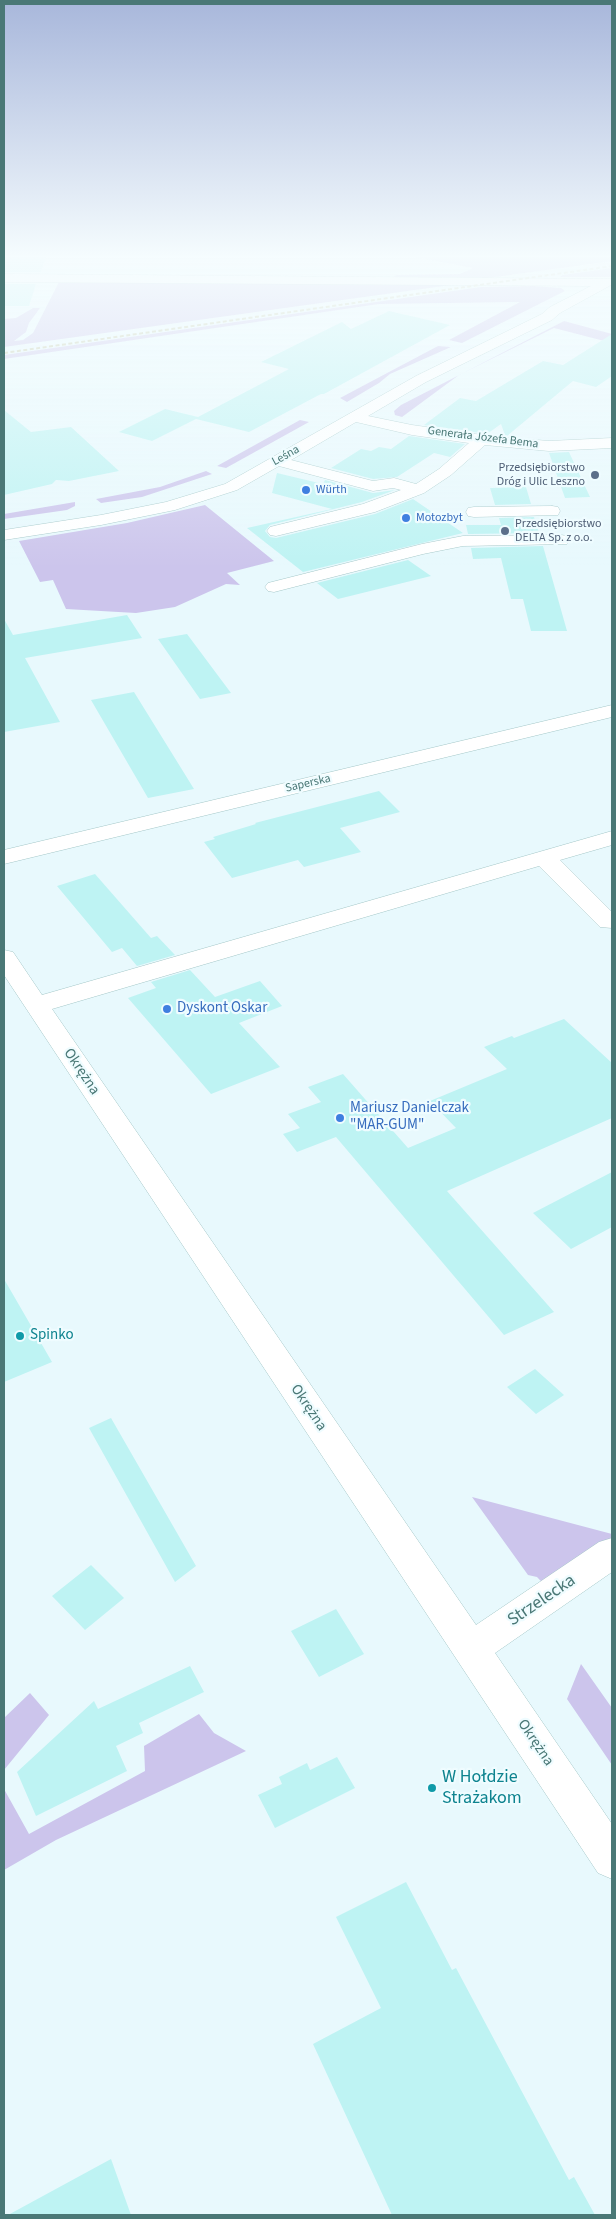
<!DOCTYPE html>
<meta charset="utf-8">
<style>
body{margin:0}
#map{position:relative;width:616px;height:2219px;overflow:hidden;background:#e8f9fd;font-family:"Source Sans 3",sans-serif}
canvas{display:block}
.frame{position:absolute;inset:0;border:5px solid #4a7876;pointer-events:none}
</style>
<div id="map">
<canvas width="616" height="2219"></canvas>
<div class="frame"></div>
</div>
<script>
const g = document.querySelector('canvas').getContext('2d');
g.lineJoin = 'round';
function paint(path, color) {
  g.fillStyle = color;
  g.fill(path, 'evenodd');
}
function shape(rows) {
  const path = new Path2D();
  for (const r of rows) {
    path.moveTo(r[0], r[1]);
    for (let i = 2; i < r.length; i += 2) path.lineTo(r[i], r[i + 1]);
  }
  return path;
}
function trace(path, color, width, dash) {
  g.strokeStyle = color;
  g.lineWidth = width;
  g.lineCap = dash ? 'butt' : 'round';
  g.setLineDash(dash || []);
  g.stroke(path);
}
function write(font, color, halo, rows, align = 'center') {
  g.font = font + ' "Source Sans 3",sans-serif';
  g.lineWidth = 4.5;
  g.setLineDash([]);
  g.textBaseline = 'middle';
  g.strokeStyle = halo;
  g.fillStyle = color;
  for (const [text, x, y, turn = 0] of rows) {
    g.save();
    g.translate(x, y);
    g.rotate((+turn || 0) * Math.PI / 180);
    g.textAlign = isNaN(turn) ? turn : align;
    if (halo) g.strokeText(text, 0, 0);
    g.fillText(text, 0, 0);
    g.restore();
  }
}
paint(shape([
 [416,257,612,257,612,261,488,278,393,277,397,275,460,274,473,268],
 [612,268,612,277,560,277,563,275],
 [59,282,458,284,4,347,4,319,16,318,33,308,40,308,29,323,26,332,14,341,23,340,33,333],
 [533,286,561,288,565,291,462,343,449,340,520,302,379,304,4,359,4,355,481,287],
 [564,321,612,334,612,343,554,328,459,375,402,417,395,415,394,411,401,405],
 [438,346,451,347,390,374,379,383,347,402,340,398],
 [300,420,309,422,226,468,217,466],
 [206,471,212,474,142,497,101,503,96,499,160,487],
 [75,502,75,506,67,510,4,519,4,514],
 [205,505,274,561,227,573,240,585,226,584,175,607,136,613,66,609,53,580,40,582,19,541,127,523],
 [472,1497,612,1534,612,1553,552,1593,537,1577,528,1575],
 [581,1664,612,1708,612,1765,567,1699],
 [30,1693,49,1715,4,1770,4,1718],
 [199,1714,214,1733,246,1751,56,1840,4,1870,4,1789,29,1834,145,1771,144,1746]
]), '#ccc5ec');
paint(shape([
 [4,257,46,257,41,272,4,272],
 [4,284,36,284,29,306,4,306],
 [389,311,450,325,324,394,321,394,249,432,196,419,198,418,152,441,119,432,165,409,198,417,289,369,261,362,342,322,351,329],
 [612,334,612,376,596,387,573,381,507,436,505,435,501,424,487,434,424,425,460,398,476,401,543,361,563,365],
 [4,410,31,432,71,427,119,471,69,481,56,480,52,484,4,495],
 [409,436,465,444,450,457,434,453,397,477,373,479,331,468,361,449,371,451,379,447,391,449],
 [569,452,590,497,565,498,549,453],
 [277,473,323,484,325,480,373,493,395,490,362,502,270,525,265,531,270,537,276,538,375,514,413,499,463,533,303,572,247,528,332,509,272,493],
 [526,487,531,504,495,505,490,488],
 [534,517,539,533,468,534,466,525,501,525,499,518],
 [543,546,567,631,531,631,523,599,511,599,501,558,473,559,471,548],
 [408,560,431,576,338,599,317,583],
 [127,615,142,638,25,658,60,722,4,732,4,619,13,635],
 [187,634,231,693,200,699,158,639],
 [134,692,194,789,148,798,91,700],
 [379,791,400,812,340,828,361,852,304,867,298,860,232,878,204,842,215,839,213,837,256,824,255,823],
 [95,874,151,938,157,936,175,955,137,966,122,948,112,952,57,886],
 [190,970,215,997,260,981,282,1006,239,1023,280,1067,211,1094,128,998,156,988,151,982],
 [564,1019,612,1063,612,1118,447,1191,554,1312,504,1335,336,1137,297,1152,283,1134,300,1128,288,1114,321,1102,308,1087,343,1074,408,1148,456,1128,430,1101,507,1069,484,1047,512,1036,514,1038],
 [612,1172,612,1227,571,1249,533,1213],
 [4,1279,52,1362,4,1382],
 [535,1369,564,1395,536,1414,507,1387],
 [111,1418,196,1566,175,1582,89,1428],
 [91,1565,124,1598,85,1630,52,1596],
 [336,1609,364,1654,319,1677,291,1631],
 [190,1666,204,1692,139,1723,143,1733,116,1746,127,1771,36,1816,17,1772,94,1701,98,1709],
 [337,1757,355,1788,275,1828,258,1795,282,1784,279,1777,307,1763,310,1770],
 [406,1882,452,1970,456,1968,569,2180,574,2177,595,2215,392,2215,313,2044,381,2008,336,1917],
 [111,2159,131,2215,8,2215]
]), '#bef3f3');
const minor = shape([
 [4,274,611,279,611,285,560,313,552,320,426,382,368,416,412,425,489,436,549,441,612,438,612,448,549,451,485,445,451,475,424,493,375,512,276,536,270,535,267,531,270,527,363,504,401,490,393,488,373,491,279,466,237,490,175,510,101,525,4,540,4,530,101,515,166,502,225,484,416,376,542,314,550,307,591,286,4,282,4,274],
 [356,422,412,435,469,443,439,469,416,484,394,478,373,481,291,460,356,422],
 [552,506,558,507,560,511,558,515,474,517,468,516,466,512,468,508,474,507,552,506],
 [561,535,567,536,570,540,567,544,463,546,423,554,274,592,268,591,265,587,268,583,422,544,463,536,561,535],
 [612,705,612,717,4,864,4,850,612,705],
 [612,831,612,845,560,860,612,912,612,928,600,927,539,866,52,1009,476,1625,599,1542,612,1538,612,1572,495,1653,612,1824,612,1879,598,1873,4,975,4,950,13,952,42,995,612,831]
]);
trace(minor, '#a4c7c8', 1);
paint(minor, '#fff');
trace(shape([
 [4,353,612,266]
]), '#c4c8a5', 2, [4, 2.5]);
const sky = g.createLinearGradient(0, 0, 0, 568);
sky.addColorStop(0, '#a8b7db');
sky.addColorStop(0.45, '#f5fcfe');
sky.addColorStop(1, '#f5fcfe00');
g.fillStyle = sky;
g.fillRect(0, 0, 616, 568);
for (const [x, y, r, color] of [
 [595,475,5,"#5c6f8a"],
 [306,490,5,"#3f7fe0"],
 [406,518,5,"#3f7fe0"],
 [505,531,5,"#5c6f8a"],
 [167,1009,5,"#3f7fe0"],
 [340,1118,5,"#3f7fe0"],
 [20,1336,5,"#0f9aa8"],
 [432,1788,5,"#0f9aa8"]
]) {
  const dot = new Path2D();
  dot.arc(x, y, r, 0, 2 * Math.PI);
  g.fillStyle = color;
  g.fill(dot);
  trace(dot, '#effcff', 2);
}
write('12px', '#4a7876', '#effcff', [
 ["Generała Józefa Bema",483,438,7],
 ["Leśna",286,456,-29],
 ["Saperska",308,784,-13]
]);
write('12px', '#4e5e75', '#effcff', [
 ["Przedsiębiorstwo",585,468],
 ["Dróg i Ulic Leszno",585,482],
 ["Przedsiębiorstwo",515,524,"left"],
 ["DELTA Sp. z o.o.",515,538,"left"]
], 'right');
write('12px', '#366cbe', '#effcff', [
 ["Würth",316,490],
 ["Motozbyt",416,518]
], 'left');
write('15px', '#366cbe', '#effcff', [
 ["Dyskont Oskar",177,1009],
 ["Mariusz Danielczak",350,1109],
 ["\"MAR-GUM\"",350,1126]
], 'left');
write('15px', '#4a7876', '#effcff', [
 ["Okrężna",81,1072,56],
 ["Okrężna",308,1408,56],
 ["Okrężna",535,1743,56]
]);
write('15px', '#0d838f', '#effcff', [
 ["Spinko",30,1336]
], 'left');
write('18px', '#4a7876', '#effcff', [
 ["Strzelecka",542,1601,-34]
]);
write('18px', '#0d838f', '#effcff', [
 ["W Hołdzie",442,1778],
 ["Strażakom",442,1799]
], 'left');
</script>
